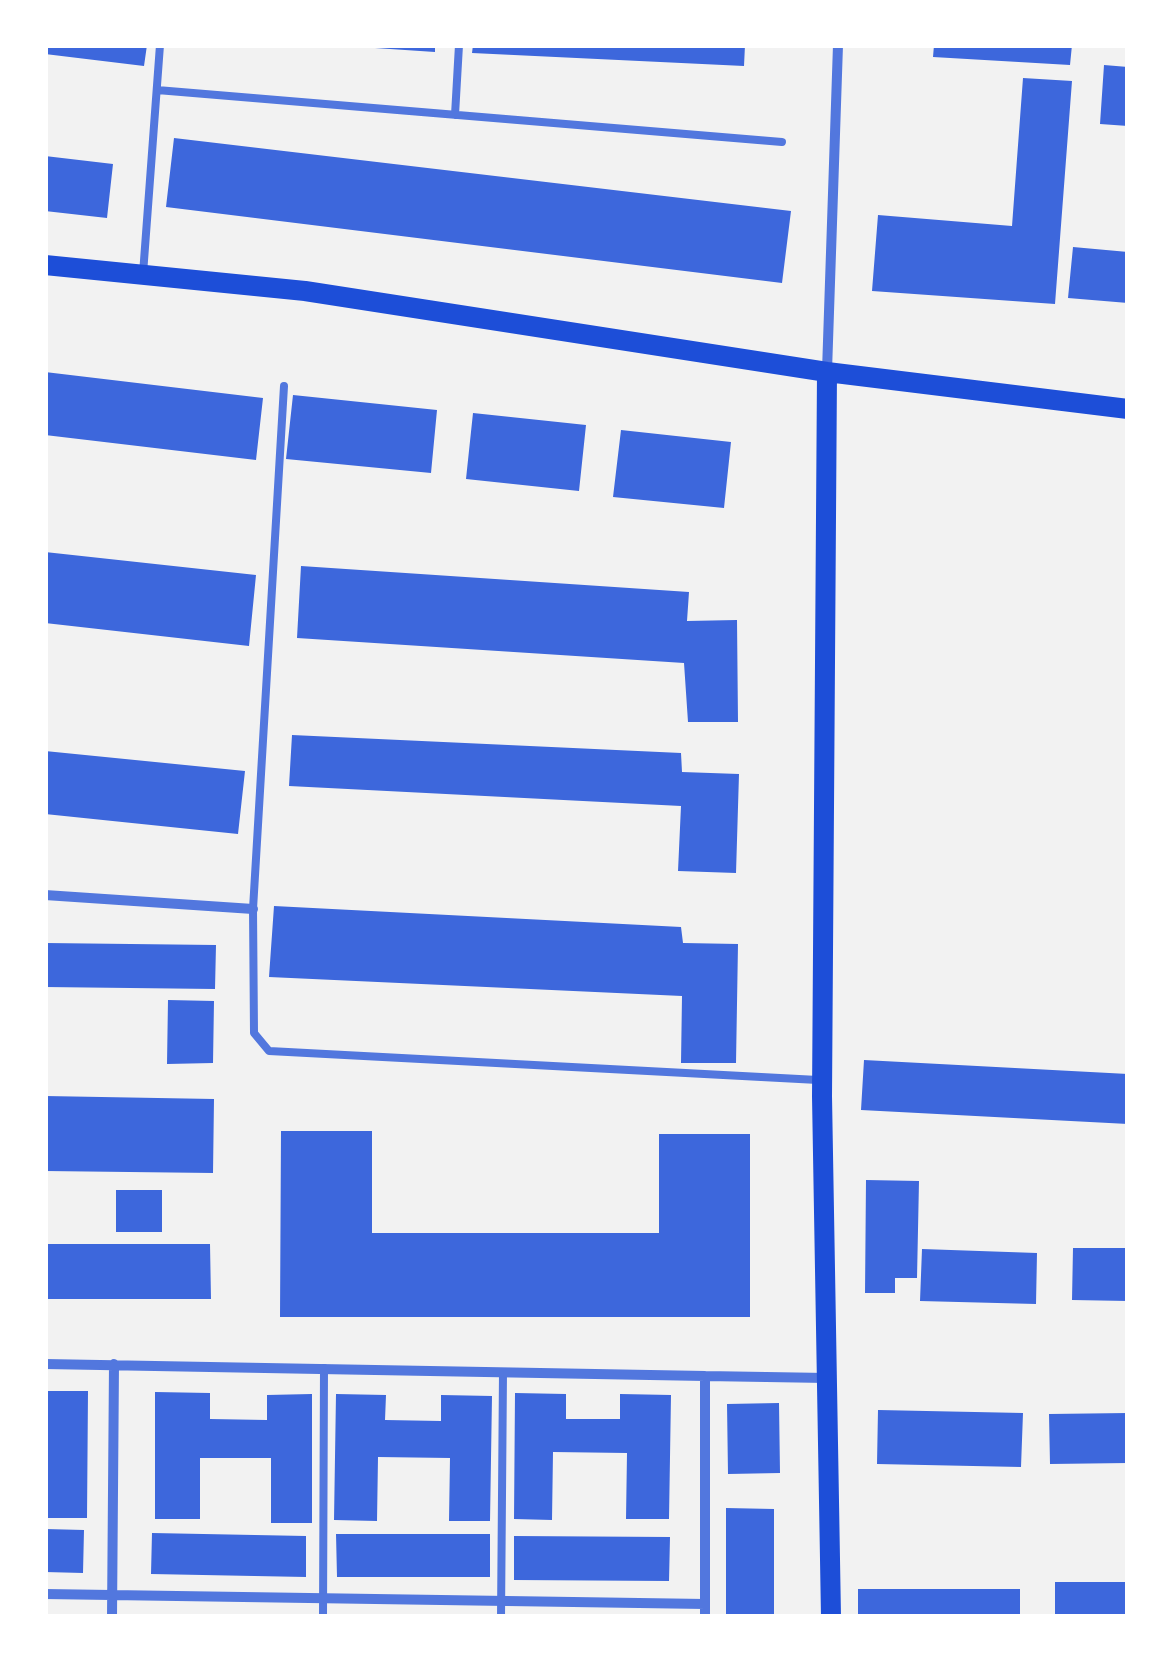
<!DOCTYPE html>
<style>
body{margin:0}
#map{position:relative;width:1173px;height:1662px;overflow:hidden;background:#f2f2f2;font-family:Montserrat,sans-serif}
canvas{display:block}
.frame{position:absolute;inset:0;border:48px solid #fff;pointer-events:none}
</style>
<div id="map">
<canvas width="1173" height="1662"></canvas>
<div class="frame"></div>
</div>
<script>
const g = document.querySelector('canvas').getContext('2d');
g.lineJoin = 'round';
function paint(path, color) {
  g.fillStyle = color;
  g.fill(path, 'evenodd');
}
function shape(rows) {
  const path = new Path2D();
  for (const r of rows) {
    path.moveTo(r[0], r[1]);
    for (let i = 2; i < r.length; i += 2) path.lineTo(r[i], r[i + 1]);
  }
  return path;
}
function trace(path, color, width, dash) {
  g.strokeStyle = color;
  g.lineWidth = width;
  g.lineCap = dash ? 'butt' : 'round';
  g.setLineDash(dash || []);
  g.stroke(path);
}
paint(shape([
 [45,45,147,45,144,66,45,54],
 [375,45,435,45,435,52,375,48],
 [473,45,745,45,744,66,472,53],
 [934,45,1072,45,1070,65,933,57],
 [1104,65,1128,67,1128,126,1100,124],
 [1023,78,1072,81,1055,304,872,291,878,215,1012,226],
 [174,138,791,211,782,283,166,207],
 [45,156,113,164,107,218,45,211],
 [1073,247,1128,252,1128,303,1068,298],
 [45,372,263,398,256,460,45,435],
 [293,395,437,410,431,473,286,459],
 [473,413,586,425,579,491,466,479],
 [621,430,731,442,724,508,613,497],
 [45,552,256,575,249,646,45,623],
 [301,566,689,592,687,621,737,620,738,722,688,722,684,663,297,638],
 [292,735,681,753,682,772,739,774,736,873,678,871,681,806,289,786],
 [45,751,245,771,238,834,45,814],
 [274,906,681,927,683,943,738,944,736,1063,681,1063,682,996,269,977],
 [45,943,216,945,215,989,45,987],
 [168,1000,214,1001,213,1063,167,1064],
 [864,1060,1128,1074,1128,1124,861,1110],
 [45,1096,214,1099,213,1173,45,1171],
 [281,1131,372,1131,372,1233,659,1233,659,1134,750,1134,750,1317,280,1317],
 [866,1180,919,1181,917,1278,895,1278,895,1293,865,1293],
 [116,1190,162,1190,162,1232,116,1232],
 [45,1244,210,1244,211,1299,45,1299],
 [1073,1248,1128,1248,1128,1301,1072,1300],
 [922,1249,1037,1253,1036,1304,920,1301],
 [45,1391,88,1391,87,1518,45,1518],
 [155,1392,210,1393,210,1419,267,1420,267,1395,312,1394,312,1523,271,1523,271,1458,200,1458,200,1519,155,1519],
 [515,1393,566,1394,566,1419,620,1419,620,1394,671,1395,669,1519,626,1519,627,1453,553,1452,552,1520,514,1519],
 [336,1394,386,1395,385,1420,441,1421,441,1395,492,1396,490,1521,449,1521,450,1458,378,1457,377,1521,334,1520],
 [779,1403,780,1473,728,1474,727,1404],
 [878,1410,1023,1413,1021,1467,877,1464],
 [1128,1413,1128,1463,1050,1464,1049,1414],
 [726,1508,774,1509,774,1617,726,1617],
 [45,1529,84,1530,83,1573,45,1572],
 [152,1533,306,1536,306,1577,151,1574],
 [336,1534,490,1534,490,1577,337,1577],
 [514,1536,670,1537,669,1581,514,1580],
 [1055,1582,1128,1582,1128,1617,1055,1617],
 [858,1589,1020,1589,1020,1617,858,1617]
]), '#3d67dc');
trace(shape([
 [157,90,782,142],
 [455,115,459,45],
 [143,274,160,45],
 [284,386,253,909,254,1033,269,1051,818,1080],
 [323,1617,324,1368],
 [501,1617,503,1372]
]), '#5277de', 8);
trace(shape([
 [827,371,838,45],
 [45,895,253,909],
 [45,1364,705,1376,705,1617],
 [705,1376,827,1378],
 [45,1594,705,1604],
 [112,1617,114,1364]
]), '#5277de', 10);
trace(shape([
 [45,265,305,291,827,372,1128,409],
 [827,372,822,1096,831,1617]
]), '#1d4ed8', 20);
</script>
